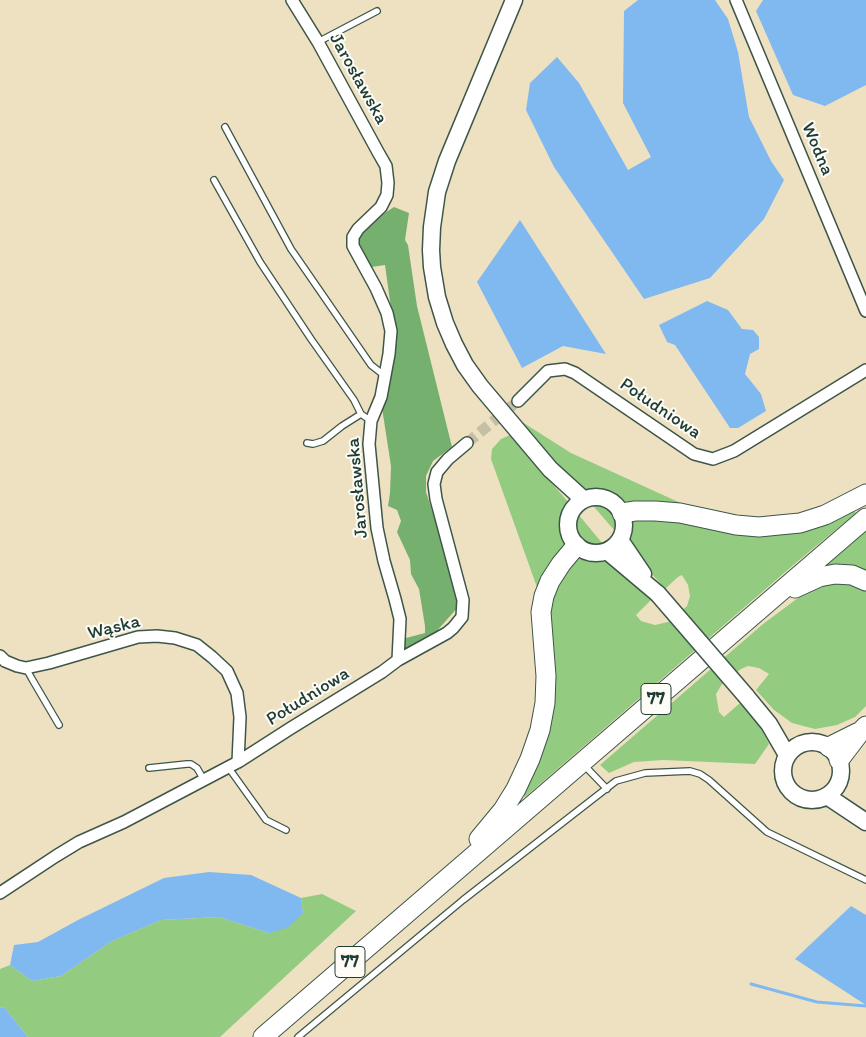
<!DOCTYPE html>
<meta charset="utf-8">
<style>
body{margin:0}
canvas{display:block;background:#eee1c1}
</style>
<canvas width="866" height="1037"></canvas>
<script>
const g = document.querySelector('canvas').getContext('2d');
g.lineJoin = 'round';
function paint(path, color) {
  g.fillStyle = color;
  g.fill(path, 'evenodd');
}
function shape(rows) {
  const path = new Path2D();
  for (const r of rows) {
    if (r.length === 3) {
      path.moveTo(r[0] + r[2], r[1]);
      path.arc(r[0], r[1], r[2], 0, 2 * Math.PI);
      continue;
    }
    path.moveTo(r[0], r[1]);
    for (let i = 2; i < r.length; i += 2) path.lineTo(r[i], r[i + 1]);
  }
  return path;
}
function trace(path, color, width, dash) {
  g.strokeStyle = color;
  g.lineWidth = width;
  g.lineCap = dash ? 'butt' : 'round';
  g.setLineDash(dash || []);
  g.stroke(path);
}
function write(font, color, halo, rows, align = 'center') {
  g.font = font + ' Itim,sans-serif';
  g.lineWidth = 4;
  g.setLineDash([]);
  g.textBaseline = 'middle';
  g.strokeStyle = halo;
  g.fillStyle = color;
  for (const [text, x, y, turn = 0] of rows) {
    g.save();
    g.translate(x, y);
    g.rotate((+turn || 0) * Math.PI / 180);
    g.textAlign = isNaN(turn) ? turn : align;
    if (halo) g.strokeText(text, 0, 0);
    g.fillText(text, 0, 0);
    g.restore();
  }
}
paint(shape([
 [519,420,571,453,674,500,703,512,745,520,851,508,856,513,798,561,525,797,521,793,543,743,538,590,491,459,492,449,501,439,510,435,569,503,617,561,652,599,636,615,641,621,655,625,668,622,687,606,690,596,688,585,682,575,678,577,665,589],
 [866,531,866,573,824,567],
 [842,581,866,590,866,706,855,717,837,725,815,729,792,723,774,710,756,690,769,674,759,668,748,666,741,669,722,684,716,694,719,712,724,717,740,703,760,727,769,744,755,764,663,760,634,762,609,773,600,765,763,624,802,595,826,582],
 [322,894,356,911,220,1037,28,1037,4,1007,0,1008,0,969,10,965,32,981,61,976,112,941,161,920,219,917,269,933,303,913,301,898]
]), '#93cc80');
paint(shape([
 [394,207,409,213,405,240,408,245,417,306,452,447,433,461,426,476,426,492,455,582,459,606,435,633,405,651,403,644,406,638,425,633,425,626,419,589,411,574,410,560,397,532,401,521,397,510,388,506,390,493,391,466,382,408,394,330,385,265,372,267,361,254,358,235,380,216]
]), '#76b06e');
paint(shape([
 [638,0,715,0,728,19,738,52,749,117,771,161,784,180,764,219,710,278,644,299,554,167,526,110,530,83,557,57,579,83,628,170,651,157,623,103,624,11],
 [763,0,866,0,866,85,825,106,793,95,756,11],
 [520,220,606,354,563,346,522,368,477,282],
 [707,301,728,310,742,329,753,330,759,337,759,349,750,354,745,374,761,394,766,411,738,428,730,428,675,345,667,342,659,325],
 [209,872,251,875,301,898,303,913,287,928,269,933,219,917,161,920,112,941,61,976,32,981,10,965,14,945,38,942,78,920,164,878],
 [851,906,866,915,866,1005,795,959],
 [4,1007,28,1037,0,1037,0,1008]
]), '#80b8f0');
trace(shape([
 [751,984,817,1002,866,1006]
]), '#80b8f0', 3);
trace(shape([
 [467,443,518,401]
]), '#c5c0a5', 11, [11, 5.5]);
const service = shape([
 [318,42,377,11],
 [225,127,291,249,371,365,385,376],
 [214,180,260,262,311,339,354,400,361,414,371,421],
 [307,443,313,444,323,441,342,426,361,414],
 [26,668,32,679,59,725],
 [583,764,607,789],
 [228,767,266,820,286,830],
 [149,768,187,764,191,764,197,768,204,780],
 [298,1037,463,900,616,781,645,773,690,771,700,774,709,780,767,832,866,880]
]);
const minor = shape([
 [292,0,318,42,378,152,386,166,388,183,387,195,381,207,358,229,353,237,353,246,376,288,387,313,391,331,389,354,381,397,371,421,369,444,377,528,384,561,395,599,400,619,398,660],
 [736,0,866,311],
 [518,401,548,371,565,369,575,373,694,454,713,459,734,451,866,370],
 [0,656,5,661,17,666,26,668,49,663,138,637,157,636,175,638,197,645,212,657,227,671,237,693,240,717,238,762],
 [0,893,56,856,79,842,124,822,238,762,291,728,382,672,398,660,447,633,453,628,462,617,463,600,436,499,434,484,437,472,448,459,467,443]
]);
const secondary = shape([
 [514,0,447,161,437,192,432,227,431,250,432,267,437,297,445,323,454,344,465,365,480,386,550,469,583,499],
 [596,525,28],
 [620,540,643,574],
 [607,551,658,594],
 [746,696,769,724,787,755],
 [812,771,29],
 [827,796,866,822]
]);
const primary = shape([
 [622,513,635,511,655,511,680,513,736,525,759,527,779,525,800,523,825,515,866,494],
 [795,588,819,577,835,574,852,575,866,581],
 [829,747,857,733],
 [839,760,861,731,866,726],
 [479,839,503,810,516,789,530,759,540,730,545,703,546,676,541,612,544,596,550,581,561,564,576,546],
 [263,1037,866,518]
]);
trace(service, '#3e5649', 8);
trace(minor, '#3e5649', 14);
trace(secondary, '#3e5649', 19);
trace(primary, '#3e5649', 21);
trace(service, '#fff', 5.5);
trace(minor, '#fff', 11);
trace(secondary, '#fff', 16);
trace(primary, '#fff', 19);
const secondaryBridge = shape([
 [658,594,746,696]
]);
trace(secondaryBridge, '#3e5649', 19, []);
trace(secondaryBridge, '#fff', 16);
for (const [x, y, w] of [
 [656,699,30],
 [350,962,30]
]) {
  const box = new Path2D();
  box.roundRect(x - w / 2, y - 15.5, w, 31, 4);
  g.fillStyle = '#fdfcf7';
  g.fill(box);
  trace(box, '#1f3d34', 1);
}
write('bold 18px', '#1f3d34', null, [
 ["77",656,699],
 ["77",350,962]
]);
write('19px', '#1f3d34', '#fdfcf7', [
 ["Jarosławska",358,79,61],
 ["Wodna",817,149,67],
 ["Południowa",660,409,34],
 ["Jarosławska",358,488,-95],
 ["Wąska",114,628,-14],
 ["Południowa",308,697,-32]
]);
</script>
